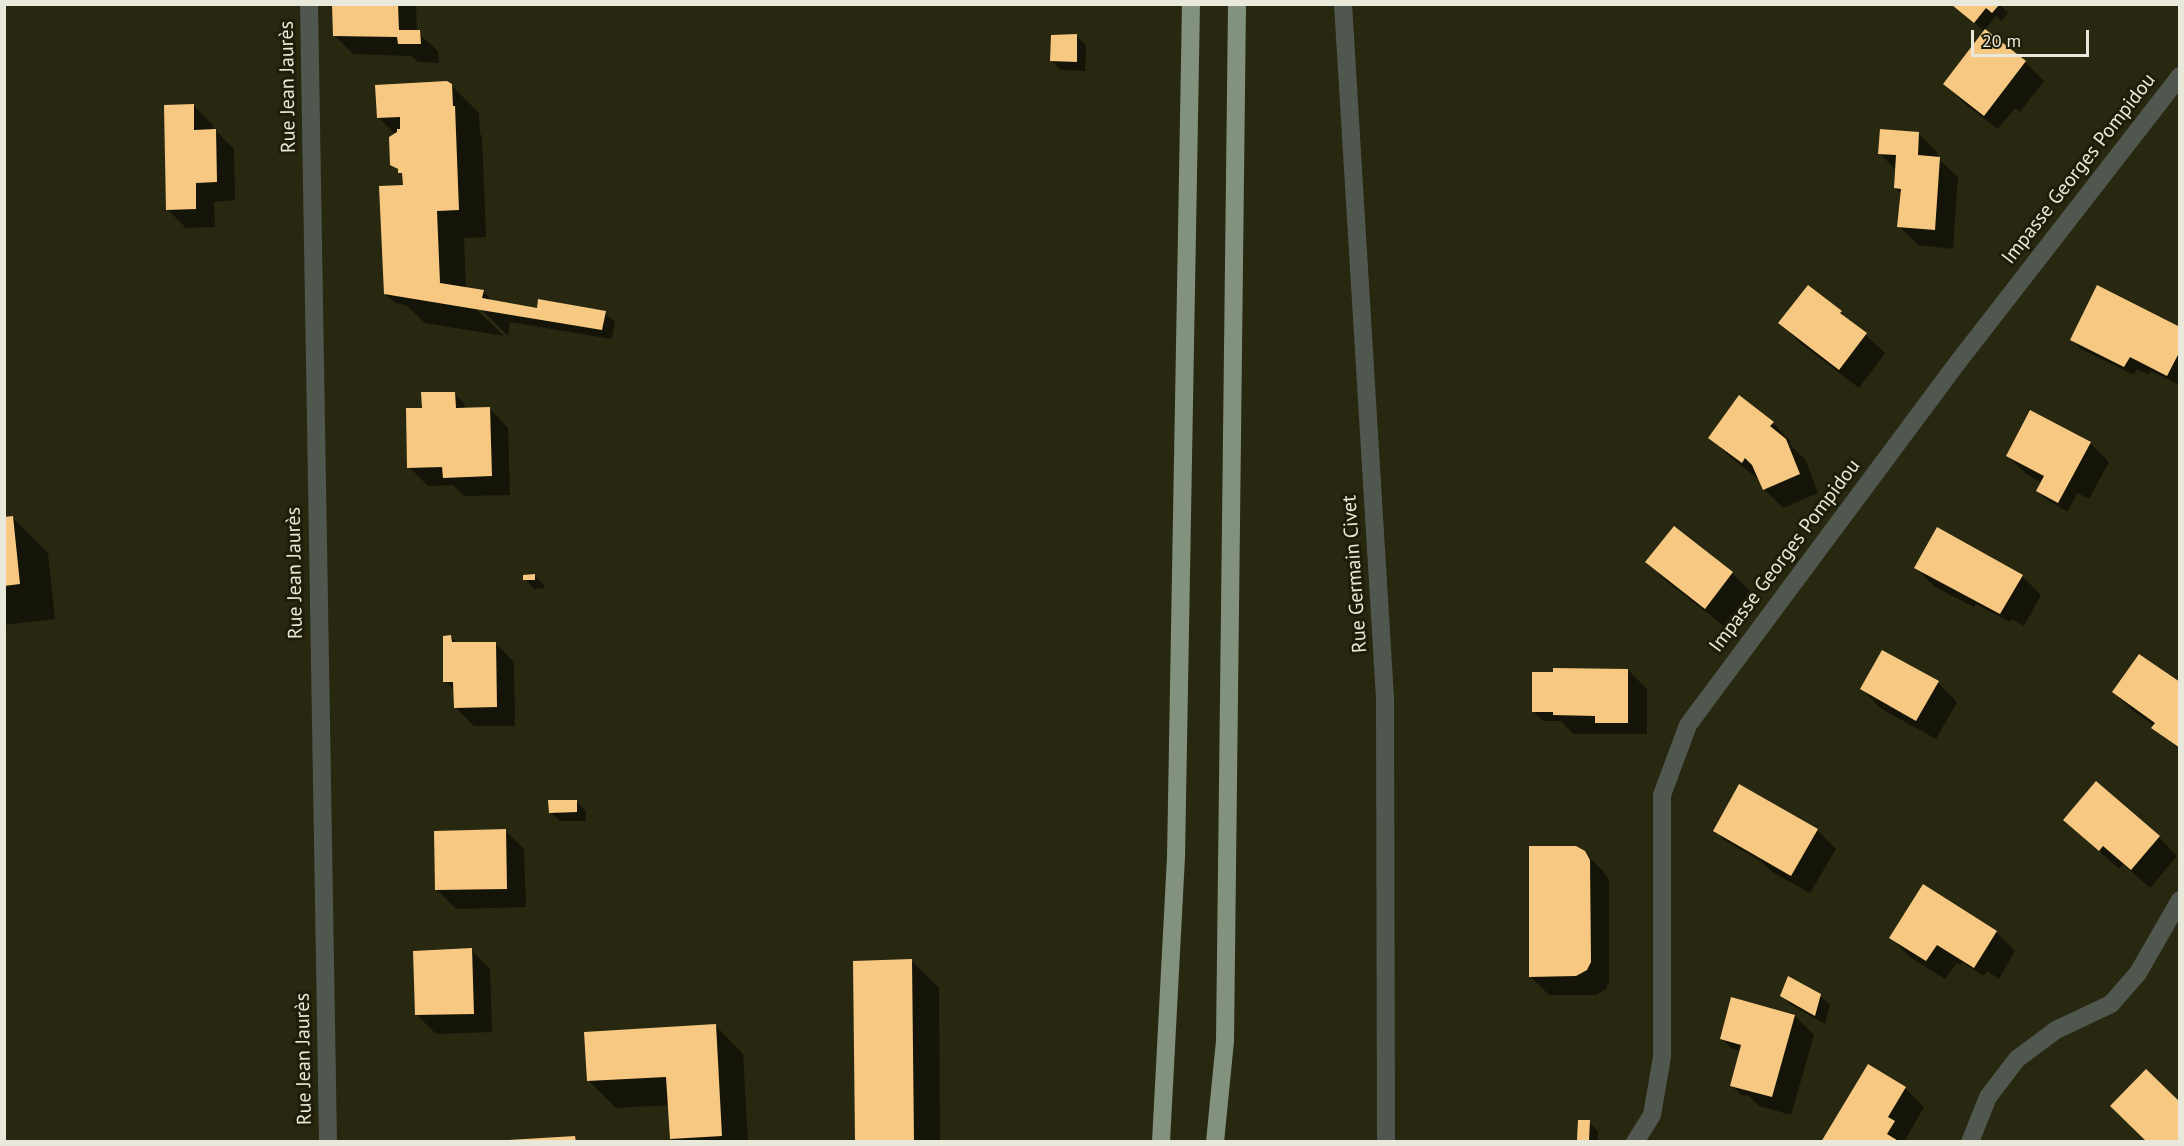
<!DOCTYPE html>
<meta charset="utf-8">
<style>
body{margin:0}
#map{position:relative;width:2184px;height:1146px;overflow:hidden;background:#282710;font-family:"PT Sans",sans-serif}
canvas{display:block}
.frame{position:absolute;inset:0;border:6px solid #e9e9db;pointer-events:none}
.scale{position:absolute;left:1971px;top:30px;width:118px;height:27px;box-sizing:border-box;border:3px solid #e9e9db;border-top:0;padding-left:8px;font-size:18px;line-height:21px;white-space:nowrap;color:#e9e9db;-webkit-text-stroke:4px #1e1d07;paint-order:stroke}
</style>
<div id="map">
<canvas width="2184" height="1146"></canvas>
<div class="frame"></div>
<div class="scale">20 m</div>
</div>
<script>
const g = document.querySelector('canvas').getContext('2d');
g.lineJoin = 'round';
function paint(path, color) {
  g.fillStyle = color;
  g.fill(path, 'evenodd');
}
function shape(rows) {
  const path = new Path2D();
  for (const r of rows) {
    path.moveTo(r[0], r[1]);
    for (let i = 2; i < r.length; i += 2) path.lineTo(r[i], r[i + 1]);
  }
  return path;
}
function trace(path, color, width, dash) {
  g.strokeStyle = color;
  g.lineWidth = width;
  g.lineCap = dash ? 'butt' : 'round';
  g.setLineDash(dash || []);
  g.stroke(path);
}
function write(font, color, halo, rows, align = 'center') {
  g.font = font + ' "PT Sans",sans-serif';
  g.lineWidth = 6;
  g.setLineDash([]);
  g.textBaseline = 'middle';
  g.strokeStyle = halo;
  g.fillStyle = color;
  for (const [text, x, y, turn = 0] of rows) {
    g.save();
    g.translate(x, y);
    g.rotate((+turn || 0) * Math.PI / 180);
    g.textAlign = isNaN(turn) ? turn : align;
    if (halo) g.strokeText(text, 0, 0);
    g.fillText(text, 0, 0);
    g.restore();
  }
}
paint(shape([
 [334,4,416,4,417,32,438,51,439,63,418,62,411,56,353,54,334,35],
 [1999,4,2008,13,2002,21,1996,16,1984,31,1954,5],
 [1076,36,1086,45,1085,71,1061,70,1052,61],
 [2025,62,2044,81,2020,112,2015,108,1998,129,1964,103,1945,84],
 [451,85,479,113,480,134,482,136,486,237,464,238,466,288,483,291,493,302,538,309,605,313,615,322,612,339,510,322,508,336,480,308,477,310,504,336,425,323,406,305,395,303,385,294,404,186,404,177,392,164,396,135,378,117],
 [194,106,213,125,213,130,215,130,234,149,235,200,214,202,215,227,186,228,167,209],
 [1919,134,1938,153,1937,158,1958,177,1953,249,1918,245,1899,226,1902,194,1895,188,1896,170,1880,154],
 [1841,312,1885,353,1859,388,1799,342,1780,323],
 [2180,329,2180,380,2177,384,2151,371,2149,375,2137,369,2134,375,2081,349,2072,340],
 [2097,342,2137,359,2136,361],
 [455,394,464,403,465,409,489,408,508,428,510,495,464,496,453,485,428,486,409,467,423,409],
 [1773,423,1791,442,1789,444,1805,459,1818,493,1783,508,1764,489,1761,481,1729,456,1710,437],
 [2090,443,2109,462,2089,499,2077,493,2068,512,2047,500,2037,491,2042,483,2026,474,2007,455],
 [4,518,13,518,48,553,55,619,4,625],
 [1647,562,1732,573,1751,592,1725,627,1666,581],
 [1916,568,2022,576,2041,595,2024,626,2012,619,2010,622,1976,604,1974,607,1935,587],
 [535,576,544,585,544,588,534,589,525,579],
 [451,637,458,644,495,643,514,662,515,726,474,726,455,707,455,691,445,681],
 [1883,652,1938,683,1957,702,1936,739,1880,708,1862,689],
 [1628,670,1647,689,1647,734,1573,734,1561,721,1543,721,1534,712],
 [2180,684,2180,749,2163,737,2153,728,2155,726,2133,711,2114,692],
 [576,801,586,811,586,821,560,821,550,812],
 [2065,820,2159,837,2177,856,2150,888,2123,864,2119,869],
 [505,830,524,849,526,907,456,909,437,890],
 [1715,830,1817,830,1836,849,1810,893,1772,872,1762,862,1724,840],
 [1584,852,1604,872,1609,880,1609,981,1606,989,1596,995,1549,995,1530,976],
 [1923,886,1996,932,2015,951,1999,979,1987,971,1984,976,1962,962,1960,965,1957,963,1945,979,1910,957,1891,938],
 [471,950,490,969,492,1032,436,1034,417,1015],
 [911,960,939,988,940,1142,857,1142],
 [1781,995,1820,996,1830,1005,1825,1024,1791,1005],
 [1795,1016,1814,1035,1791,1115,1759,1106,1747,1094,1747,1096,1741,1095,1731,1085,1740,1051,1731,1048,1722,1039],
 [716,1026,743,1054,748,1142,675,1142,672,1138,670,1105,616,1108,588,1080],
 [1905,1088,1924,1107,1904,1142,1823,1142],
 [1589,1122,1598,1131,1598,1142,1581,1142,1579,1139]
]), '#0007');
paint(shape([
 [332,4,398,4,399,30,420,30,421,44,398,44,397,37,333,36],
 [1952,5,1999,5,1992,13,1986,8,1974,23],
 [1985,29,2026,61,1984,116,1943,84],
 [1077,34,1077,62,1050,61,1051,35],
 [447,81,452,84,453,106,455,106,459,210,437,211,440,283,484,290,482,298,537,308,538,299,606,311,602,330,384,294,379,186,403,185,402,173,398,173,398,169,390,165,389,137,397,132,397,129,400,129,400,117,377,118,375,85],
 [194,104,194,130,216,129,217,182,196,183,196,209,166,210,164,105],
 [1880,129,1919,132,1918,155,1940,157,1935,230,1897,227,1901,189,1894,188,1896,155,1878,154],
 [1808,285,1842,311,1840,313,1867,333,1839,370,1778,323],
 [2097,285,2180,327,2180,351,2167,376,2130,357,2124,367,2070,340],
 [421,392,455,392,456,408,490,407,492,476,443,478,442,467,407,468,406,408,422,408],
 [1739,395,1774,422,1770,426,1786,439,1800,474,1763,490,1752,465,1745,458,1742,463,1708,438],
 [2030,410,2091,442,2058,503,2036,491,2044,476,2006,456],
 [13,516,20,584,4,586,4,517],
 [1674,526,1733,572,1705,609,1645,562],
 [1937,527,2023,575,2000,614,1914,568],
 [535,574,535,580,523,580,523,575],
 [451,635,452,642,496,642,497,707,454,708,453,682,443,682,443,636],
 [1882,650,1939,681,1916,721,1860,689],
 [2139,654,2180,682,2180,748,2151,728,2155,723,2112,692],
 [1553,668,1628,669,1628,723,1595,723,1595,716,1553,715,1553,712,1532,712,1532,672,1553,672],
 [2096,781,2160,836,2131,870,2103,846,2099,851,2063,820],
 [1739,784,1818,829,1791,876,1713,831],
 [548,800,577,800,577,812,549,813],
 [506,829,507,889,435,890,434,831],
 [1529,846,1576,846,1585,851,1590,860,1591,962,1587,970,1576,976,1529,977],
 [1923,884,1997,931,1974,968,1937,945,1926,961,1889,938],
 [472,948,474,1014,415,1015,413,951],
 [912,959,914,1142,855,1142,853,961],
 [1788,976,1821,994,1815,1016,1780,996],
 [1731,997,1795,1015,1772,1097,1730,1086,1741,1045,1720,1039],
 [716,1024,722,1136,670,1139,666,1077,587,1081,584,1032],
 [1868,1064,1906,1087,1888,1117,1895,1121,1887,1134,1900,1142,1821,1142],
 [2146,1069,2180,1102,2180,1142,2147,1142,2110,1106],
 [1578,1120,1590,1120,1589,1141,1577,1140],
 [575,1136,576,1142,508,1142,508,1140]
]), '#f7c882');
trace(shape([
 [1635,1142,1652,1115,1662,1057,1662,795,1688,725,1958,362,2180,76],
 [1970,1142,1988,1097,2017,1059,2056,1030,2111,1004,2138,973,2180,900]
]), '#50574e', 18);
trace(shape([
 [309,4,328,1142],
 [1343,4,1385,698,1386,1142]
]), '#50574e', 18);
trace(shape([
 [1161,1142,1176,857,1191,4],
 [1215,1142,1225,1041,1237,4]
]), '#82927e', 18);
write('20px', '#e9e9db', '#1e1d07', [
 ["Rue Jean Jaurès",288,87,-91],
 ["Impasse Georges Pompidou",2079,169,-52],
 ["Impasse Georges Pompidou",1785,556,-53],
 ["Rue Jean Jaurès",295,573,-91],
 ["Rue Germain Civet",1355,574,-94],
 ["Rue Jean Jaurès",304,1059,-91]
]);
</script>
